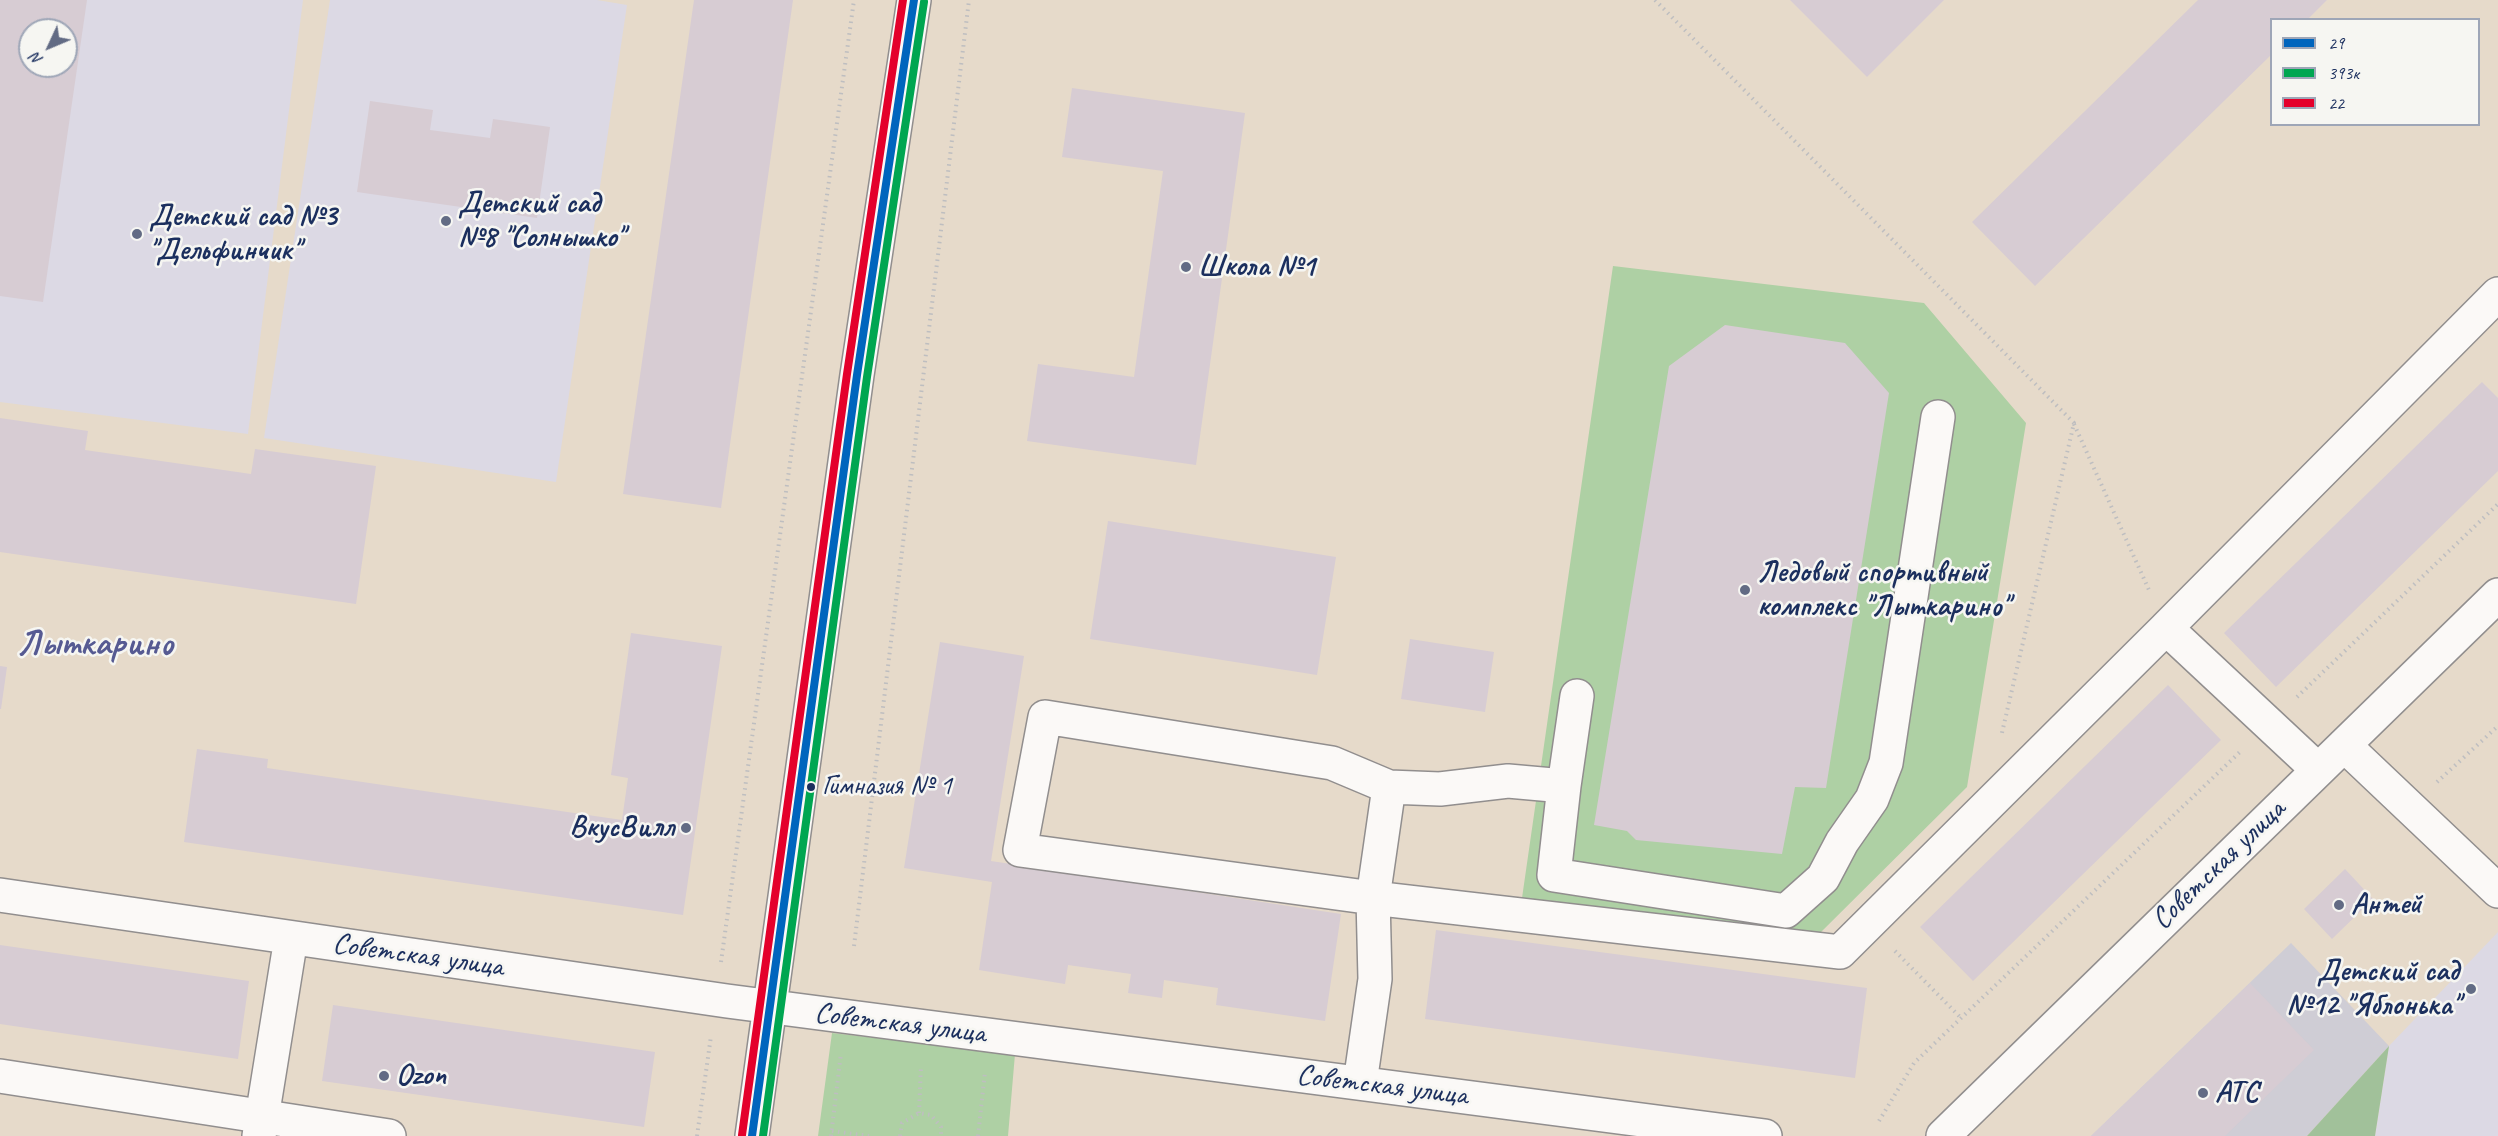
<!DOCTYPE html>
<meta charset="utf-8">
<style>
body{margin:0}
#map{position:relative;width:2498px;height:1136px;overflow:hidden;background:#e6daca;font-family:Caveat,sans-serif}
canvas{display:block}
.legend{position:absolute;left:2270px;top:18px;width:210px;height:108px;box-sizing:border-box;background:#f6f6f2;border:2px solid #9ea6b7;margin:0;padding:8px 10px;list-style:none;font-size:18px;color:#1b2f5e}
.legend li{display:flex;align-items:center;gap:12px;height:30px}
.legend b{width:30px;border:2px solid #9ea6b7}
.north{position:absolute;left:18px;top:18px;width:60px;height:60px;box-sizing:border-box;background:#f6f6f2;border:2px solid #9ea6b7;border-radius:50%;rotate:226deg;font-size:16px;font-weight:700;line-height:24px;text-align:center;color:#1b2f5e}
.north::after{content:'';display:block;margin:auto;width:21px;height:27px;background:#626b84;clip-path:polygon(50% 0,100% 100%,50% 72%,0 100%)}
</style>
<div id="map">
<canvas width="2498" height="1136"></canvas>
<ul class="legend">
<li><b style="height:8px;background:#0065bd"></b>29</li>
<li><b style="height:8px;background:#00a651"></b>393к</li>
<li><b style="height:8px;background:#e4002b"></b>22</li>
</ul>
<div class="north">N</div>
</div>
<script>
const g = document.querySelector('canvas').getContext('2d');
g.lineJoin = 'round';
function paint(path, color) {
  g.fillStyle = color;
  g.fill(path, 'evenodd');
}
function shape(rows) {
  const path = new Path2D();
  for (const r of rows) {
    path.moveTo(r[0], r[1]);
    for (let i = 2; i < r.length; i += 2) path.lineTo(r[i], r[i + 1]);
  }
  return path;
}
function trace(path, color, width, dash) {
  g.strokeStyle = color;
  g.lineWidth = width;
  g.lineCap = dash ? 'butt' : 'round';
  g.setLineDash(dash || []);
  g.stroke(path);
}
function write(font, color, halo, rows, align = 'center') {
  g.font = font + ' Caveat,sans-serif';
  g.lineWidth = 5;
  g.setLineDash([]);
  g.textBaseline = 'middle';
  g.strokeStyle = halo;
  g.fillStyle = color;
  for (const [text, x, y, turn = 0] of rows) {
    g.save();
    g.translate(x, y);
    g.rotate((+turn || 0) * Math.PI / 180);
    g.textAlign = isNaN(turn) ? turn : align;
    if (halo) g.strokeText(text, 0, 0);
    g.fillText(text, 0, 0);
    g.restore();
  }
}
paint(shape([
 [0,0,303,0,248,434,0,402],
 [30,30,66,30,66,66,30,66],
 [330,0,597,0,627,5,556,482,264,438],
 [2498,932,2498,1136,2375,1136,2389,1046]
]), '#dcd9e4');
paint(shape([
 [2291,943,2389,1046,2307,1136,2091,1136]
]), '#cfcdd5');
paint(shape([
 [1613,266,1924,303,2026,423,1967,787,1819,934,1522,898],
 [832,1033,1015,1054,1008,1136,818,1136]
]), '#aed0a4');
paint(shape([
 [2389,1046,2375,1136,2307,1136]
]), '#a1c19a');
paint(shape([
 [0,0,87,0,43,302,0,296],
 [30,30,66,30,66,66,30,66],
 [694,0,793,0,721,508,623,494],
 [1790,0,1944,0,1867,77],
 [2198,0,2327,0,2307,20,2272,20,2272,54,2035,286,1972,222],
 [1072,88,1245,113,1196,465,1027,441,1038,364,1134,377,1163,171,1062,157],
 [370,101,433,110,430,130,490,138,493,119,550,127,537,218,357,192],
 [1725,325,1845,343,1889,393,1826,788,1795,787,1782,854,1636,840,1627,831,1594,825,1669,366],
 [2482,382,2498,398,2498,471,2276,687,2224,633],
 [0,418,88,431,85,450,251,474,255,449,376,466,356,604,0,552],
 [1108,521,1336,557,1317,675,1090,639],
 [631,633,722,646,683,915,184,842,197,749,268,759,267,768,622,820,628,778,611,775],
 [1410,639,1494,652,1485,712,1401,699],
 [940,642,1024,656,991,861,1341,914,1325,1021,1216,1005,1218,988,1164,980,1162,998,1128,993,1131,974,1068,965,1065,984,979,970,992,882,904,868],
 [0,666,7,667,1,709,0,709],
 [2168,685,2221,740,1973,981,1920,927],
 [2345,869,2373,899,2332,939,2304,909],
 [1436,930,1867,988,1855,1078,1425,1019],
 [0,945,249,981,238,1059,0,1024],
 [2250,983,2314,1050,2225,1136,2091,1136],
 [333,1005,655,1052,644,1127,322,1081]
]), '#d7ccd3');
const minor = shape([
 [2166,628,2498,294],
 [2344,745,2498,891],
 [1564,786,1554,875,1786,911,1823,878,1842,842,1872,799,1886,763,1938,417],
 [1389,787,1440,789,1508,781,1564,786,1577,696],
 [0,895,727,1001,1765,1136],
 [0,1076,389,1136],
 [1360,1083,1375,979,1373,898,1020,850,1045,717,1332,763,1389,787,1373,898,1840,952,2166,628,2317,769],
 [259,1136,291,938],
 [752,1136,857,375,914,0],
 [1943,1136,2498,595]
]);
trace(minor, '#918e8e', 36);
trace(shape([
 [1655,0,2074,423,2001,737],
 [2074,424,2149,590],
 [2297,697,2498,504],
 [2437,782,2498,726],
 [854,946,969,0],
 [1895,951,1961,1018],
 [721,962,854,0],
 [919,1113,921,1066],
 [1879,1121,1914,1063,2242,750],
 [832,1131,869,1136],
 [697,1136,711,1036],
 [831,1136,841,1053],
 [900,1136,902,1123,919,1113,931,1115,941,1127,941,1136],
 [978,1136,985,1072]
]), '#bebec0', 4, [1.5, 4.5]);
trace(minor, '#fbf9f7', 33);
trace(shape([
 [752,1136,857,375,914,0]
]), '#0065bd', 8);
trace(shape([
 [763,1136,867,377,924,2]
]), '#00a651', 8);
trace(shape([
 [742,1135,847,374,903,0]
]), '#e4002b', 8);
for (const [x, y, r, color] of [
 [446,221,6,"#626b84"],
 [137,234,6,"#626b84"],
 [1186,267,6,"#626b84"],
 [1745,590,6,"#626b84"],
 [811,787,5,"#1b2f5e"],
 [686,828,6,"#626b84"],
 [2339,905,6,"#626b84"],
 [2471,989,6,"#626b84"],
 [384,1076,6,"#626b84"],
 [2203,1093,6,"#626b84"]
]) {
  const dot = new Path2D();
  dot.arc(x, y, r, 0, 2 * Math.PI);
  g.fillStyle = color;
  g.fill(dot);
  trace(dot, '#f6f6f2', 2);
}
write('28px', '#1b2f5e', '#f6f6f2', [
 ["Гимназия № 1",822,787]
], 'left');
write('bold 30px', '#1b2f5e', '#f6f6f2', [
 ["Детский сад",458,204],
 ["№8 \"Солнышко\"",458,238],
 ["Детский сад №3",149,217],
 ["\"Дельфинчик\"",149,251],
 ["Школа №1",1198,267],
 ["Ледовый спортивный",1757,573],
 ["комплекс \"Лыткарино\"",1757,607],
 ["ВкусВилл",674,828,"right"],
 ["Антей",2351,905],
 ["Детский сад",2459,972,"right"],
 ["№12 \"Яблонька\"",2459,1006,"right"],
 ["Ozon",396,1076],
 ["АТС",2215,1093]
], 'left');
write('30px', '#1b2f5e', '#f6f6f2', [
 ["Советская улица",2219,865,-44],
 ["Советская улица",418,956,8],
 ["Советская улица",900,1024,7],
 ["Советская улица",1382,1086,7]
]);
write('bold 36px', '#565a92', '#f6f6f2', [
 ["Лыткарино",95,645]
]);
</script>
